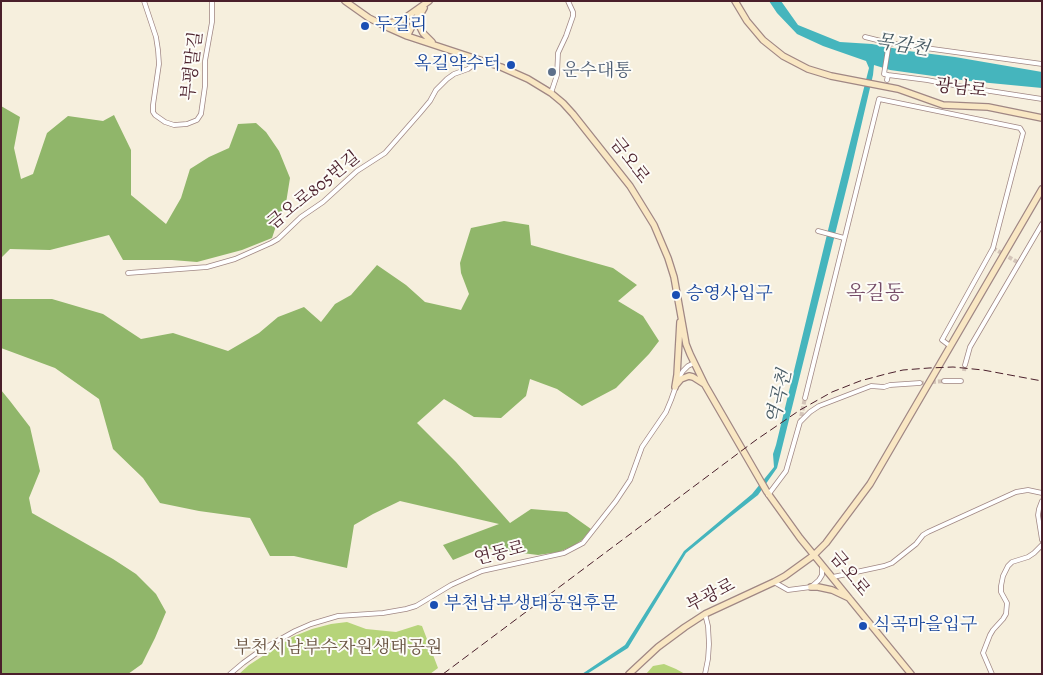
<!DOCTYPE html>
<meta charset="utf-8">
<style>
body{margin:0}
#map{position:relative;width:1043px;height:675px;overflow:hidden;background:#f6efdd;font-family:Alegreya,serif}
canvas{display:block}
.frame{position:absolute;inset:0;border:2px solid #4a1f2b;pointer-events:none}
</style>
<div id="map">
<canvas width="1043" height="675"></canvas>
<div class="frame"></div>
</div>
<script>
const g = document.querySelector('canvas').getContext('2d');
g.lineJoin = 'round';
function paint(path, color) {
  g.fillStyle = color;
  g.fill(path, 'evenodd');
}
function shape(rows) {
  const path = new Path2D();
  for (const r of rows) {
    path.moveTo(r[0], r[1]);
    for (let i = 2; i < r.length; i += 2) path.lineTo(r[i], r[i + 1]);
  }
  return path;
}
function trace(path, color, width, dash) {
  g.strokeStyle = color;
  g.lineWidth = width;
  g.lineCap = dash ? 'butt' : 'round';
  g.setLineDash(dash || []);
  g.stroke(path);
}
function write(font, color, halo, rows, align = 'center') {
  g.font = font + ' Alegreya,"Noto Serif KR",serif';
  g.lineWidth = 4;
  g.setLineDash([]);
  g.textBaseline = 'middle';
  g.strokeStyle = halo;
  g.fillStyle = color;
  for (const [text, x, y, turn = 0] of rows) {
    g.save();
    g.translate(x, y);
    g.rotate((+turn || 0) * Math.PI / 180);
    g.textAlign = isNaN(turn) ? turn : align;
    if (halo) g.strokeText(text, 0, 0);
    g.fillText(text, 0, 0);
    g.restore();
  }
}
paint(shape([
 [347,622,366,629,396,632,418,625,422,626,438,668,430,674,239,674,249,665,292,637,312,629,331,624],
 [664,664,676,669,685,674,646,674,653,666]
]), '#b6d47a');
paint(shape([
 [1,106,20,117,14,148,21,179,33,174,47,133,68,116,103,121,114,115,131,150,131,195,166,224,181,198,190,169,209,157,229,148,238,124,256,123,266,132,279,151,290,178,286,203,277,223,272,238,242,250,197,262,172,260,123,260,109,235,50,250,10,249,1,258],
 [504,221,529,225,531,245,613,268,637,285,618,301,643,316,659,341,649,354,616,388,582,406,557,389,530,379,526,396,501,418,474,417,444,399,417,423,456,462,510,523,531,509,567,512,591,529,582,540,573,546,559,552,538,555,482,548,453,560,443,545,499,524,400,501,373,514,354,525,347,568,294,556,270,556,250,518,199,511,160,503,143,478,113,449,99,399,55,368,1,348,1,299,52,299,103,314,141,339,173,333,228,351,259,333,278,317,304,307,321,322,335,304,351,295,377,265,406,285,425,302,461,310,469,294,461,273,460,263,471,228],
 [1,390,10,401,30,427,40,471,29,498,32,513,113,559,136,574,156,594,166,612,155,638,142,664,128,674,1,674]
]), '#90b66a');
paint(shape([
 [769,1,781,1,798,25,840,42,872,44,908,51,955,57,1042,72,1042,88,969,81,890,70,874,65,873,75,849,178,777,468,758,495,730,517,686,553,628,648,587,674,582,674,625,645,684,551,752,494,774,467,773,454,776,445,830,222,869,68,866,61,823,46,797,34,777,13]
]), '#45b5bd');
trace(shape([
 [993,248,1019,263],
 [964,371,965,365],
 [920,383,944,381],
 [800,422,805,398]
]), '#d4c5b9', 4, [4, 2]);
const street = shape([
 [144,1,156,37,158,50,159,64,153,105,153,112,155,115,165,122,174,125,187,124,197,120,201,114,205,86,205,61,212,22,212,1],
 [865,37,889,43,1042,64],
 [888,75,927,80,964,87,1042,99],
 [887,80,888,75,884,74,889,43],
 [551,93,557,75,558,53,566,36,573,16,573,12,568,1],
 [818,231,844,238],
 [128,273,207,267,235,259,271,243,278,239,301,217,323,202,357,171,385,153,420,113,430,101,436,90,447,79,454,74,468,69,472,66,478,59],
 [965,365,970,347,1042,224],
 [678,379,683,371,688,366,694,363],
 [944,381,961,381],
 [805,398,879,99,1020,128,1023,133,993,248,942,340,950,346],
 [768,495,786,471,800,422,810,412,819,406,871,386,884,387,890,385,920,383],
 [1042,501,1039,509,1038,515,1042,540],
 [833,577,884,566,892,563,916,544,923,535,928,532,1016,492,1028,490,1042,493],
 [774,582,788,590,811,587,819,580,822,575,822,565],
 [230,674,243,663,261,650,295,631,311,624,338,616,383,613,406,609,416,606,451,585,482,571,564,553,583,543,616,501,630,480,642,447,666,412,671,400,676,386],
 [705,674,708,659,709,644,708,626,705,614],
 [992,674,983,653,990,635,993,630,1003,619,1006,614,1007,603,1001,592,1001,586,1003,576,1008,566,1012,562,1028,557,1034,553,1042,545]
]);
const secondary = shape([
 [345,1,369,18,389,28,407,36,501,67,528,79,551,93,563,103,573,114,630,186,654,225,668,258,674,277,686,344,690,354,705,385,767,492,800,538,911,674],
 [735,1,747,21,763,40,783,56,808,69,831,76,898,89,943,105,988,107,1042,118],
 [424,8,420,15,419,25,423,33,432,42],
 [380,22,389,23,400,21,405,18,429,1],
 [407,36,419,13],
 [676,385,681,379,689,376,693,377,704,384],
 [675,387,677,375,680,322],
 [811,587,818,587,832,590,849,598],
 [629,674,658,647,685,627,705,614,774,582,785,576,814,555,826,543,870,484,1042,189]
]);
trace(street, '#a08784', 5.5);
trace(secondary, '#a08784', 8);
trace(street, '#fff', 4);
trace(secondary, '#f9e7c3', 5.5);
trace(shape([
 [443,674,756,440,800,410,832,392,860,381,886,374,903,370,929,368,953,367,983,370,1042,381]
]), '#4a1f2b', 1, [8, 4]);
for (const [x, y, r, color] of [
 [365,26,5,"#1a4fb4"],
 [511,65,5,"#1a4fb4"],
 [552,72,5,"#5c6f8a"],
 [676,295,5,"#1a4fb4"],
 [434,605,5,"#1a4fb4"],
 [863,626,5,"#1a4fb4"]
]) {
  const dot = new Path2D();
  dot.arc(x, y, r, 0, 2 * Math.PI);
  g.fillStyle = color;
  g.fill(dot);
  trace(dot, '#fdfcf7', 2);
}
write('18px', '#164399', '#fdfcf7', [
 ["두길리",375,26],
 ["옥길약수터",501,65,"right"],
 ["승영사입구",686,295],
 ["부천남부생태공원후문",444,605],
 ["식곡마을입구",873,626]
], 'left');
write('18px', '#4a1f2b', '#fdfcf7', [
 ["부평말길",193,66,-83],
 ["광남로",961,89,7],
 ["금오로",629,161,53],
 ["금오로805번길",314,191,-39],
 ["연동로",500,554,-14],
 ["금오로",849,574,51],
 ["부광로",711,596,-27]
]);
write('18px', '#4e5e75', '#fdfcf7', [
 ["운수대통",562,72]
], 'left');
write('18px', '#6a5543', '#fdfcf7', [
 ["부천시남부수자원생태공원",338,649]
]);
write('italic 19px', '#485b65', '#fdfcf7', [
 ["목감천",902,46,9],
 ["역곡천",780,397,-77]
]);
write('20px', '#744c67', '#fdfcf7', [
 ["옥길동",875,294]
]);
</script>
